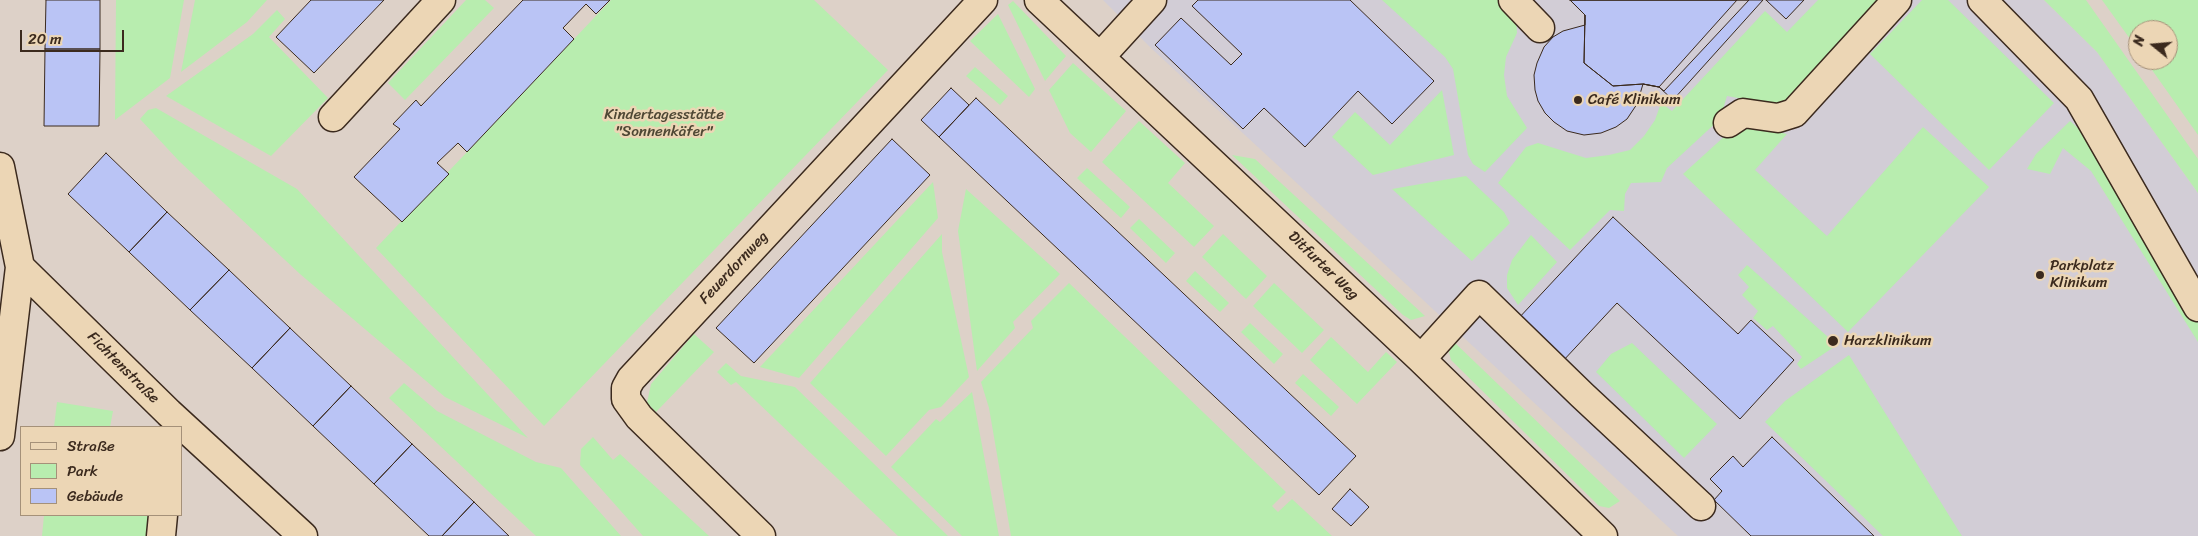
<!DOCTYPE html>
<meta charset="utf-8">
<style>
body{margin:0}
#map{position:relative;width:2198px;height:536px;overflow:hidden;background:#ddd1c8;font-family:Sriracha,sans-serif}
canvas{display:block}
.legend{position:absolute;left:20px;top:426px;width:162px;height:90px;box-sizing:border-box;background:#ecd6b5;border:1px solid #a59179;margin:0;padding:6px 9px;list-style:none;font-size:15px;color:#3b2a1e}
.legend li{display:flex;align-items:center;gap:10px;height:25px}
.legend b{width:25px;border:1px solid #a59179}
.north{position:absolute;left:2128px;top:20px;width:50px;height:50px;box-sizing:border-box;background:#ecd6b5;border:1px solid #a59179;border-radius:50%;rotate:287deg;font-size:14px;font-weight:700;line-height:20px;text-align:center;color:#3b2a1e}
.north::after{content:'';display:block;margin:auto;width:18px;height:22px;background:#3b2a1e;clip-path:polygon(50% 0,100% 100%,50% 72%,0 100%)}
.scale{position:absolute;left:20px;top:30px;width:104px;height:22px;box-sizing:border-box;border:2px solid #3b2a1e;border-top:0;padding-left:6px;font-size:15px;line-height:18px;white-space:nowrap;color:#3b2a1e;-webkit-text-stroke:4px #ecd6b5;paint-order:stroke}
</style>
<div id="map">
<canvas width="2198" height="536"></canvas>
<ul class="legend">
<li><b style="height:6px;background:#ecd6b5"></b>Straße</li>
<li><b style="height:14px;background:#b8edaf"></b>Park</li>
<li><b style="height:14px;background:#bac4f5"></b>Gebäude</li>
</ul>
<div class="north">N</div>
<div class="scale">20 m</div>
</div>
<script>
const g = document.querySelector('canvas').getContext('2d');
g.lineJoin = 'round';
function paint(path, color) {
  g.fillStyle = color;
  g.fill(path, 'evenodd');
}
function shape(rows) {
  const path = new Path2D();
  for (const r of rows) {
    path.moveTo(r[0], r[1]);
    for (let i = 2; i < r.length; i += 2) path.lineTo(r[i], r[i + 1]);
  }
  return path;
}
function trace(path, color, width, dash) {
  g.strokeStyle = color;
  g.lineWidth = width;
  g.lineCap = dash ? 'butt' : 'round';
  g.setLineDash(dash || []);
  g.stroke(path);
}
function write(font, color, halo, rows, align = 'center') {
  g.font = font + ' Sriracha,sans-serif';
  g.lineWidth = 5;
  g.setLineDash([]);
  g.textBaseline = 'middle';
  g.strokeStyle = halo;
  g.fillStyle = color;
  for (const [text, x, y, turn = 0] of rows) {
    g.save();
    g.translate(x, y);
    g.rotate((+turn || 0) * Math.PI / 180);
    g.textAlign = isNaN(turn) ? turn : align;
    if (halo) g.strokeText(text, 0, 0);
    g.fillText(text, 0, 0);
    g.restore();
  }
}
paint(shape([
 [1103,0,2044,0,2097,52,2198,193,2198,536,1678,536,1152,49]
]), '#d2cdd6');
paint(shape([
 [116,0,184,0,170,78,115,120],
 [195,0,267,0,247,22,181,72],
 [466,0,485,0,494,8,405,100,388,83],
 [611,0,814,0,888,70,544,426,376,248],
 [1382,0,1499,0,1516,17,1517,33,1506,57,1504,75,1507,96,1527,128,1485,172,1473,164,1468,155,1453,69,1445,57],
 [1818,0,1887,0,1788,107,1727,96,1720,119,1667,168,1661,182,1631,183,1625,194,1624,211,1610,210,1570,250,1498,183,1526,147,1538,143,1586,158,1609,155,1630,150,1644,136,1655,120,1661,103,1672,111,1765,11,1787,32],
 [1922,0,1948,0,2054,103,1989,170,1870,54],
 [2044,0,2086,0,2198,159,2198,193,2097,52],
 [2102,0,2198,0,2198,135,2145,60,2168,60,2168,30,2138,30,2138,50],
 [1013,1,1066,56,1045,81,1008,5],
 [277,10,285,19,269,37,328,98,271,156,166,96,253,34],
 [998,14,1035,89,1029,97,970,41],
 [1073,63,1126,111,1091,152,1070,133,1049,90],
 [975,67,1008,96,1000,105,966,76],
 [1442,90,1454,155,1373,175,1332,137,1355,112,1390,145],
 [156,108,297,189,528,438,445,397,300,274,179,161,140,119,148,110],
 [1139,121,1185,163,1168,183,1214,226,1194,247,1102,162],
 [2070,121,2081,131,2103,170,2198,323,2198,342,2091,171,2063,148,2050,174,2027,169,2036,154],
 [1738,124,1787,134,1755,170,1827,236,1923,127,1989,187,1848,332,1683,174],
 [1232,155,1255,159,1425,316,1411,320,1403,315],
 [1087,168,1130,207,1121,218,1077,178],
 [1466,176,1504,212,1510,223,1472,261,1392,189],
 [933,182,938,218,799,378,760,367],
 [966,189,1060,274,1013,322,1015,328,977,371,958,231],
 [1139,219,1175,253,1166,263,1130,228],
 [942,234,942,252,969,377,941,407,929,410,886,456,810,383],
 [1223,234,1267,276,1246,299,1202,257],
 [1531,235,1557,262,1518,305,1507,288,1507,275,1512,260],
 [1747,265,1837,345,1801,369,1797,364,1802,357,1773,326,1767,330,1753,318,1758,311,1742,295,1749,287,1738,275],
 [1195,271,1229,303,1220,312,1186,281],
 [1069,283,1286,492,1272,506,1278,512,1292,499,1332,536,1011,536,989,408,981,382,1033,328,1031,321],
 [1274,283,1324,330,1302,353,1253,306],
 [1250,323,1283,354,1274,364,1241,332],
 [694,334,714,352,656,412,647,403,651,384],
 [1331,337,1368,372,1386,352,1397,362,1357,404,1310,360],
 [1454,342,1620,501,1609,508,1599,506,1451,360,1449,352],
 [1632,343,1717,424,1684,458,1596,372,1611,354],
 [1849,355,1960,533,1962,536,1883,536,1765,422,1785,401],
 [726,363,741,376,795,387,948,536,898,536,736,382,731,385,717,372],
 [1303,374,1339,407,1331,416,1295,383],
 [404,383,437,411,536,462,561,468,621,536,536,536,389,398],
 [972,392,999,536,962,536,891,467,936,419,940,422],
 [57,402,113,411,110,427,54,427],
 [593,437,613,460,620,454,709,536,643,536,580,465,581,449],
 [44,515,154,515,152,536,42,536]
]), '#b8edaf');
const building = shape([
 [46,0,100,0,100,49,45,49,46,0],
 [311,0,384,0,314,73,276,37,311,0],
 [523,0,610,0,596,14,586,4,563,28,574,39,467,152,458,143,437,163,449,174,402,222,354,177,400,129,393,124,416,100,421,106,523,0],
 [1198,0,1350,0,1434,81,1392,124,1358,91,1305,147,1264,108,1243,129,1155,45,1181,18,1231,65,1242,54,1192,6,1198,0],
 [1570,0,1763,0,1673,100,1659,87,1643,84,1637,104,1627,119,1616,127,1601,133,1584,135,1567,131,1554,122,1545,113,1538,101,1535,90,1534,75,1537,63,1544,47,1553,37,1563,31,1585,25,1585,15,1570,0],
 [1570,0,1737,0,1659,87,1643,84,1613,86,1584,63,1585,15,1570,0],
 [1570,0,1749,0,1664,91,1659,87,1643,84,1613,86,1584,63,1585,15,1570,0],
 [1766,0,1804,0,1786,19,1766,0],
 [45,49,100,49,99,126,44,126,45,49],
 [951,88,969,105,939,137,921,120,951,88],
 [976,98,1356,456,1319,495,939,137,976,98],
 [892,139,930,175,754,363,716,328,892,139],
 [106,153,167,212,129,252,68,194,106,153],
 [167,212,229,270,190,310,129,252,167,212],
 [1613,217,1738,334,1751,320,1794,360,1740,419,1617,303,1562,362,1517,320,1613,217],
 [229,270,290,328,252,368,190,310,229,270],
 [290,328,351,386,313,426,252,368,290,328],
 [351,386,412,444,374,484,313,426,351,386],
 [1772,437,1874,536,1751,536,1714,500,1722,491,1710,479,1733,456,1743,467,1772,437],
 [412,444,474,502,442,536,429,536,374,484,412,444],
 [1350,489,1369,507,1351,526,1332,509,1350,489],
 [474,502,509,536,442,536,474,502]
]);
paint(building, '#bac4f5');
trace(building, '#3b2a1e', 1);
const minor = shape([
 [1039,0,1421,359,1603,536],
 [1513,0,1540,28],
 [1982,0,2079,99,2198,307],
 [1100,57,1152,0],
 [333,117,441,0],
 [1728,123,1743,113,1778,118,1794,113,1897,0],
 [0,167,20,267,169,413,303,536],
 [1421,359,1479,295,1582,395,1701,506],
 [0,436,20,267],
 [161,536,163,515],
 [761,536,639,417,626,399,626,388,631,379,983,0]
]);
trace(minor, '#3b2a1e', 31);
trace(minor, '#ecd6b5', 28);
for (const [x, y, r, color] of [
 [1578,100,5,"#3b2a1e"],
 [2040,275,5,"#3b2a1e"],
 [1833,341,6,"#3b2a1e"]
]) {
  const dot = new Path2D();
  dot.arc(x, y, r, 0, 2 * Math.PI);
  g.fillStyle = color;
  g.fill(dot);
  trace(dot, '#ecd6b5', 2);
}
write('15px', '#3b2a1e', '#ecd6b5', [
 ["Café Klinikum",1588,100],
 ["Parkplatz",2050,266],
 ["Klinikum",2050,283],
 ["Harzklinikum",1844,341]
], 'left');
write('15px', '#4e4734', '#ecd6b5', [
 ["Kindertagesstätte",664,115],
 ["\"Sonnenkäfer\"",664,132]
]);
write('15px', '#3b2a1e', '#ecd6b5', [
 ["Ditfurter Weg",1323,266,44],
 ["Feuerdornweg",734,268,-47],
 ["Fichtenstraße",123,368,45]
]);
</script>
